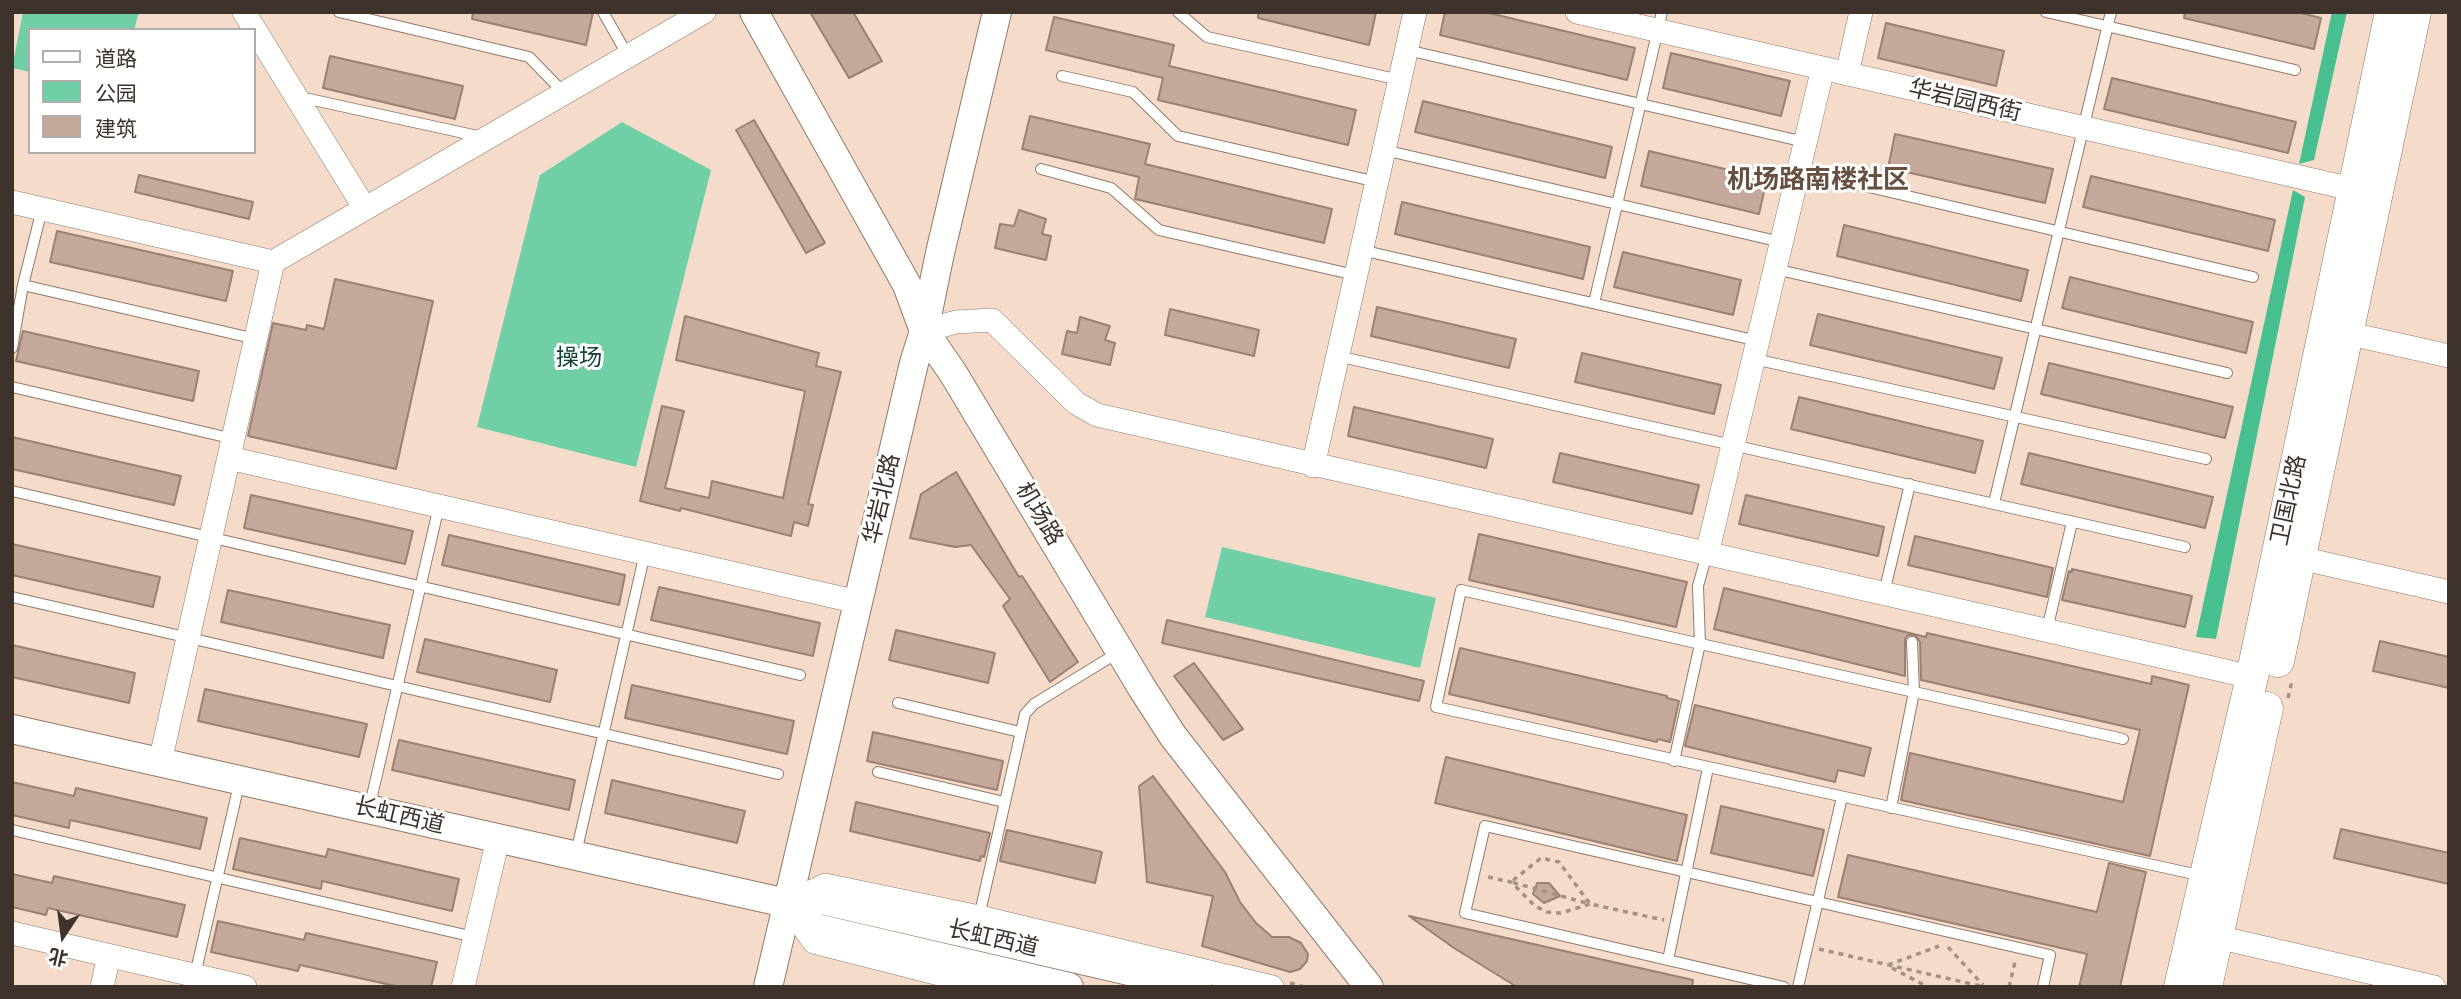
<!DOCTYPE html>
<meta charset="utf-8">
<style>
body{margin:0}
#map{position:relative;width:2461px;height:999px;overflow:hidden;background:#f5dbca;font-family:Cabin,"Noto Sans SC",sans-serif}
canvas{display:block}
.frame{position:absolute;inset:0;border:14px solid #3d332c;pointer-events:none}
.legend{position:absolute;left:28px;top:28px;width:228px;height:126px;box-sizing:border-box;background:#fff;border:2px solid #b1adab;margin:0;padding:9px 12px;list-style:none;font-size:21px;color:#3d332c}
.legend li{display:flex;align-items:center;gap:14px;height:35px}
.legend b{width:35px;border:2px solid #b1adab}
.north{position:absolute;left:28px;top:901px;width:70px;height:70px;-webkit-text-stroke:5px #fff;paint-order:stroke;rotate:193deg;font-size:19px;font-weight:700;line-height:28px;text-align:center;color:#3d332c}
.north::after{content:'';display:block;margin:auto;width:24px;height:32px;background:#3d332c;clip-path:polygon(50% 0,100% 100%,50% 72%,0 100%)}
</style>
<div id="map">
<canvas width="2461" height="999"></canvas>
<div class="frame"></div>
<ul class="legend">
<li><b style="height:9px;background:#fff"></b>道路</li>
<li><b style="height:19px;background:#71cfa7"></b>公园</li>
<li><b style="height:19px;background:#c3a89b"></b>建筑</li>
</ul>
<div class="north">北</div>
</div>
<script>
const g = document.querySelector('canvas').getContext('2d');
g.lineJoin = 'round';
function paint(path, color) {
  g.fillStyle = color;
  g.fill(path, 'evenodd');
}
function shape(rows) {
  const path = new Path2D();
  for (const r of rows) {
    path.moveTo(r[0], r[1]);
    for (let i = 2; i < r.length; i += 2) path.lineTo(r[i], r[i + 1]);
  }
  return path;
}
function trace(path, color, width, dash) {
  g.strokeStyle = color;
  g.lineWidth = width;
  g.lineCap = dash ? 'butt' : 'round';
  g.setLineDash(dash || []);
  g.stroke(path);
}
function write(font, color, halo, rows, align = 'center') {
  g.font = font + ' Cabin,"Noto Sans SC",sans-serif';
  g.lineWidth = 6;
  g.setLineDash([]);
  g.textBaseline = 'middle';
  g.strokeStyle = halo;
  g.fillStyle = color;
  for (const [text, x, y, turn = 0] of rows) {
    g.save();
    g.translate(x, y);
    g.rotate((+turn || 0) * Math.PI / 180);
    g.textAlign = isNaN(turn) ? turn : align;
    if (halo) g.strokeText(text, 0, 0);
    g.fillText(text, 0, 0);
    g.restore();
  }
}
paint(shape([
 [23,12,139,12,134,30,30,30,30,72,12,68],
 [622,122,711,170,636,467,477,427,540,175],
 [1222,547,1436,598,1420,668,1205,617]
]), '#71cfa7');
paint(shape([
 [2332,12,2347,12,2314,160,2299,164],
 [2293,190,2305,197,2216,639,2196,637]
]), '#48bf91');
const building = shape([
 [473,12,593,12,586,45,472,19,473,12],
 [810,12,853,12,882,61,849,78,810,12],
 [1258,12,1376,12,1369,45,1258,18,1258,12],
 [1445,12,1485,12,1635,48,1627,80,1440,35,1445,12],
 [2185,12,2297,12,2321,18,2314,49,2184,18,2185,12],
 [1054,17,1174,45,1169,66,1356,110,1348,145,1158,100,1163,78,1046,50,1054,17],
 [1886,23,2004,51,1996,86,1878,58,1886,23],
 [1671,53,1790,81,1781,116,1663,88,1671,53],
 [330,56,463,86,455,119,323,88,330,56],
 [2112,78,2296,122,2288,153,2104,109,2112,78],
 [1423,101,1612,147,1605,178,1415,132,1423,101],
 [1030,116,1150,144,1145,164,1332,209,1324,243,1135,199,1139,177,1022,149,1030,116],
 [754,120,825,243,806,253,736,130,754,120],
 [1895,134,2053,169,2045,203,1888,168,1895,134],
 [1649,151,1767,179,1759,214,1641,186,1649,151],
 [139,175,253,202,249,219,135,192,139,175],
 [2091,176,2275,220,2268,251,2083,207,2091,176],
 [1402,202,1590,247,1583,279,1395,234,1402,202],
 [1019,210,1046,219,1042,234,1051,236,1046,260,995,248,1000,224,1014,226,1019,210],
 [1844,225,2028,270,2021,301,1837,256,1844,225],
 [57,231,233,271,226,301,50,262,57,231],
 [1623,252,1741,280,1733,315,1614,287,1623,252],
 [2070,277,2253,322,2246,353,2062,308,2070,277],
 [335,279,433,301,396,469,248,436,273,323,306,330,307,325,324,329,335,279],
 [1377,307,1516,339,1509,368,1371,336,1377,307],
 [1170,309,1259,330,1254,356,1165,335,1170,309],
 [1818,314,2002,358,1994,389,1810,345,1818,314],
 [685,316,819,353,816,366,841,372,808,504,813,505,808,526,794,522,791,536,681,508,680,511,640,501,662,406,684,411,665,488,709,498,712,481,783,498,805,391,676,360,685,316],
 [1080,317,1110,326,1105,340,1115,343,1110,365,1062,354,1067,331,1077,333,1080,317],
 [23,331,199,371,193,401,16,361,23,331],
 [1582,353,1721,385,1714,414,1575,382,1582,353],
 [2049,363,2233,407,2225,438,2041,394,2049,363],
 [1799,397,1983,441,1975,473,1791,429,1799,397],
 [1354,407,1493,439,1486,468,1348,436,1354,407],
 [12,437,181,476,174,505,12,469,12,437],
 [1560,453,1699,485,1692,514,1553,482,1560,453],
 [2029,453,2213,497,2205,528,2021,484,2029,453],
 [956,472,1019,577,1022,576,1078,662,1050,682,1003,606,1010,599,971,545,955,547,910,538,921,494,956,472],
 [251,495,413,531,405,564,244,528,251,495],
 [1746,495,1884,527,1878,556,1739,524,1746,495],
 [1479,534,1687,582,1676,627,1469,580,1479,534],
 [449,535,625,575,619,605,442,565,449,535],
 [1915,536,2053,568,2047,597,1908,565,1915,536],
 [12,544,160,577,153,607,12,575,12,544],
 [2072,569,2192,596,2185,627,2062,600,2069,571,2072,572,2072,569],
 [659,587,820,623,813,656,651,620,659,587],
 [1724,588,1926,637,1927,633,2151,684,2152,676,2189,685,2150,856,1901,800,1910,753,2123,802,2140,730,1921,680,1920,642,1915,635,1908,635,1905,639,1905,676,1714,629,1724,588],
 [228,590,390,625,383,658,221,622,228,590],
 [1167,620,1424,681,1419,701,1162,643,1167,620],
 [896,630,995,653,988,683,889,660,896,630],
 [425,639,557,670,550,702,417,672,425,639],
 [2380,641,2449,657,2449,688,2373,671,2380,641],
 [12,645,135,673,129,703,12,677,12,645],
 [1460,648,1667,696,1667,698,1679,701,1670,742,1658,739,1657,742,1449,694,1460,648],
 [1194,663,1243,729,1223,740,1174,676,1194,663],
 [632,685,794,721,787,754,625,718,632,685],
 [205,689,367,724,359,757,198,721,205,689],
 [1695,705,1871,748,1864,776,1838,770,1835,782,1685,746,1695,705],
 [873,732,1003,761,997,790,867,761,873,732],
 [399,740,575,780,569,810,392,770,399,740],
 [1446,757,1687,815,1677,861,1435,803,1446,757],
 [1153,776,1225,872,1240,902,1256,923,1272,937,1289,937,1301,943,1308,954,1307,961,1300,969,1290,972,1202,946,1213,896,1147,882,1139,786,1153,776],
 [612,780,745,811,737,843,605,813,612,780],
 [12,782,74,796,76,788,207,818,200,849,70,820,69,828,12,815,12,782],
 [856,802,990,833,984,857,981,856,980,861,850,831,856,802],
 [1721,806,1824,830,1813,876,1711,853,1721,806],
 [2341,829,2449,853,2449,884,2334,858,2341,829],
 [1007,830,1102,852,1095,883,1000,861,1007,830],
 [240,838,326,857,328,849,459,879,452,911,322,881,321,889,233,869,240,838],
 [1848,855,2097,912,2109,863,2146,872,2120,987,2079,987,2087,954,1838,897,1848,855],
 [12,874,52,883,54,876,185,905,177,937,48,908,46,915,12,907,12,874],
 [1537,883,1549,883,1560,896,1544,903,1533,894,1537,883],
 [1409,916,1693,980,1692,987,1517,987,1454,948,1409,916],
 [218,921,304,940,306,933,437,962,431,987,400,987,300,965,298,971,211,952,218,921]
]);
paint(building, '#c3a89b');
trace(building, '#9b8174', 2);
const service = shape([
 [339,12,529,57,564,93],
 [603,12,628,56],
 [1178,12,1207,37,1400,80],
 [2046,12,2295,70],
 [1407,50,1805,142],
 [1062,76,1133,92,1178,136,1377,182],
 [300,97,482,137],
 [1384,150,1781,242],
 [1041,169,1111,188,1159,230,1355,275],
 [1856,184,2253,277],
 [1361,250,1758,341],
 [1775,269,2227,373],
 [23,285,256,339],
 [1594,303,1662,12],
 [12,348,23,285,42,209],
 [1337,356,2185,547],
 [1754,359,2206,459],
 [12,387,234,439],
 [12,491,800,675],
 [1994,503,2111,12],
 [1884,593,1910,484],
 [12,597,778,774],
 [2047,630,2072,522],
 [898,703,1020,732],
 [2123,739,1461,590,1436,707,2203,876],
 [1674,761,1700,644,1698,586,1707,554],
 [878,772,1004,802],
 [1891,808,1914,692,1912,642],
 [369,809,439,506],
 [12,830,474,937],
 [576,853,645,553],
 [979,917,1025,714,1034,704,1119,652],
 [1668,960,1708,768],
 [195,975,240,780],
 [1784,987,1465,913,1485,826,2050,955,2043,987],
 [1798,987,1842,797]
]);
const minor = shape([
 [244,12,364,207],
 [1577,12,2352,189],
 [1847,74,1861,12],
 [12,202,273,262],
 [924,331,956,322,992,320,1076,403,1097,415,2252,677],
 [2346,333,2449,356],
 [229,458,858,602],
 [1313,466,1415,12],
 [1707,554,1823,68],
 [2300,558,2449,592],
 [160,762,273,262,704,12],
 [796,899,825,885,979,917,1272,987],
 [806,931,814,942,991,987],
 [12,933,245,987],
 [2217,937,2434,987],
 [102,987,109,956],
 [463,987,498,839]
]);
const tertiary = shape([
 [754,12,907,285,924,331,953,373,1142,688,1173,736,1369,987],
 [12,729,786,903,822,900,1198,987],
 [786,903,816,928,1069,987],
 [768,987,914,363,924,331,940,253,997,12]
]);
const secondary = shape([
 [2278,661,2415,12],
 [2180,987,2252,677,2391,12],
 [2206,987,2267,708]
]);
trace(service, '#927a6b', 12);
trace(minor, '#927a6b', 24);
trace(tertiary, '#927a6b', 30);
trace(secondary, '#927a6b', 33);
trace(shape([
 [2288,698,2292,681],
 [1488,877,1511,882,1535,906,1547,912,1561,913,1590,904,1511,882,1541,858,1559,862,1590,904,1664,920],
 [1948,947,1983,985],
 [1819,949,1985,987],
 [1888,965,1939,946],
 [1892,968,1928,987],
 [1290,983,1305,987],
 [2009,987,2015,962]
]), '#a59285', 3.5, [5, 5]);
trace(service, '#fff', 10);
trace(minor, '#fff', 23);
trace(tertiary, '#fff', 28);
trace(secondary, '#fff', 32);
write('23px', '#3d332c', '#fff', [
 ["华岩园西街",1965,101,13],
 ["华岩北路",882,499,-77],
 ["卫国北路",2289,500,-78],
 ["机场路",1039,514,59],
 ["长虹西道",399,816,13],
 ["长虹西道",993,939,13]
]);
write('23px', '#124431', '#fff', [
 ["操场",579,358]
]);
write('bold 26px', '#665042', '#fff', [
 ["机场路南楼社区",1818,180]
]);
</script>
